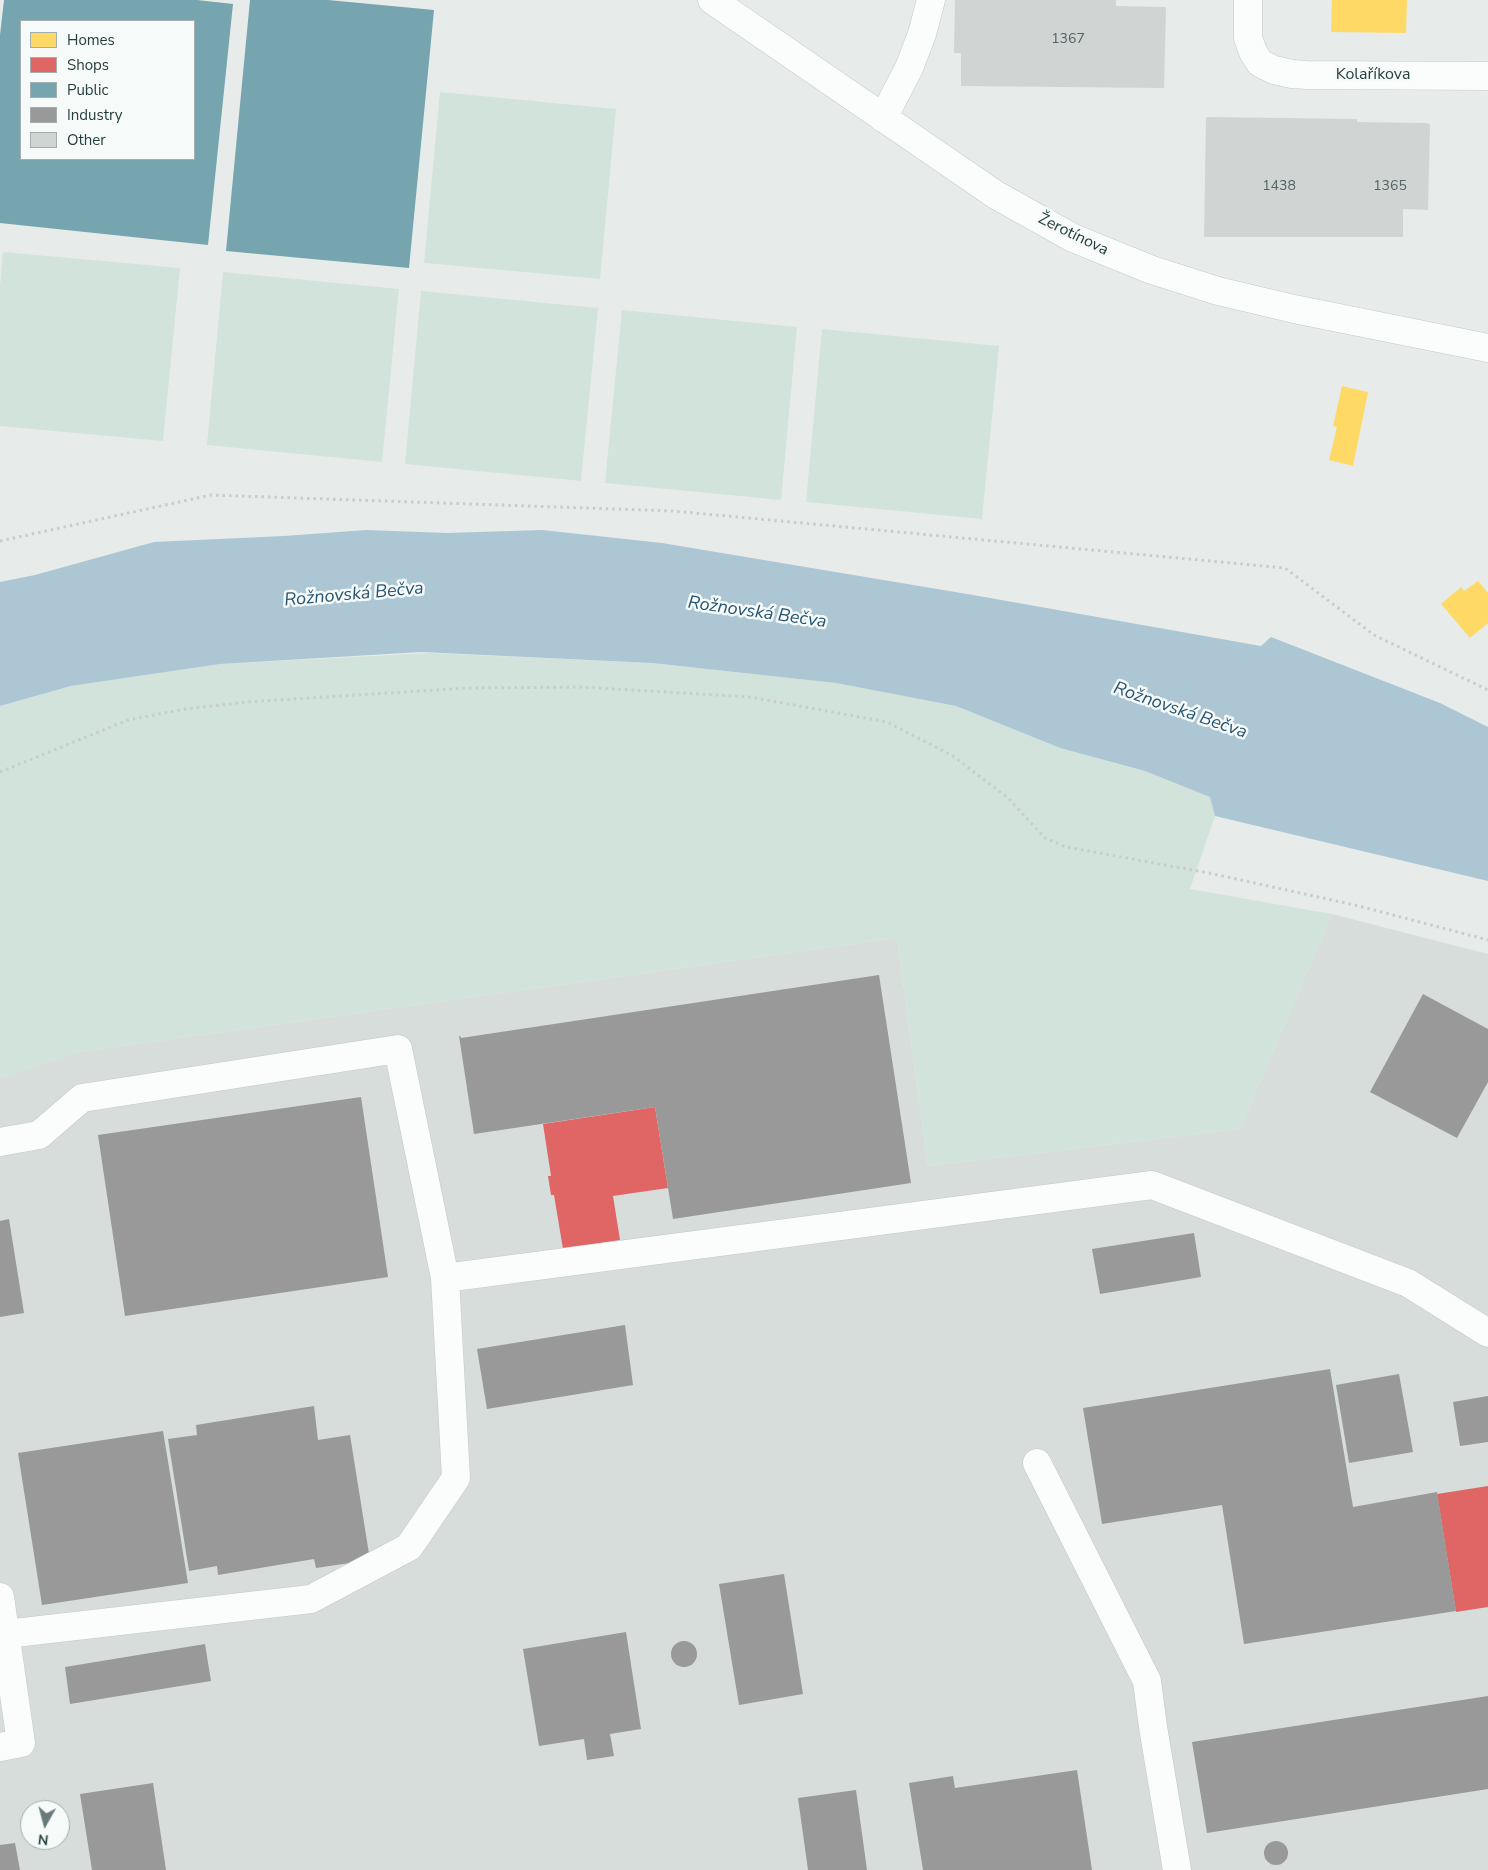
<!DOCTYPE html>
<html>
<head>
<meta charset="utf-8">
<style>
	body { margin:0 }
	#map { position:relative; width:1488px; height:1870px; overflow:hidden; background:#e7ecea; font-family:"Nunito Sans",sans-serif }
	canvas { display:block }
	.legend { position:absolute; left:20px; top:20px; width:175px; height:140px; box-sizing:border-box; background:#f6faf9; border:1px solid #a3aeae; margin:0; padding:6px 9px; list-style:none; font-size:15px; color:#263d3d }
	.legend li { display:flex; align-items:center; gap:10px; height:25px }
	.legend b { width:25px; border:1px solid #a3aeae }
	.north { position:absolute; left:20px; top:1800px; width:50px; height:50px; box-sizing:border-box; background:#f6faf9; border:1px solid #a3aeae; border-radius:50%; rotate:187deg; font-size:14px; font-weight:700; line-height:20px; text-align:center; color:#263d3d }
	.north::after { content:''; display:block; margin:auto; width:18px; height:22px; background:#6a7a7a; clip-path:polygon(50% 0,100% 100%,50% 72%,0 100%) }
</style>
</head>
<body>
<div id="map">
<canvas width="1488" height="1870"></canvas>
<ul class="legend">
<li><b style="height:14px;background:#ffd966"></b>Homes</li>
<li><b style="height:14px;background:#e06666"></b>Shops</li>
<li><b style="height:14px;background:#76a5af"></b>Public</li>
<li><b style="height:14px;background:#999"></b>Industry</li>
<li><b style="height:14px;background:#d0d4d3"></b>Other</li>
</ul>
<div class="north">N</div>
</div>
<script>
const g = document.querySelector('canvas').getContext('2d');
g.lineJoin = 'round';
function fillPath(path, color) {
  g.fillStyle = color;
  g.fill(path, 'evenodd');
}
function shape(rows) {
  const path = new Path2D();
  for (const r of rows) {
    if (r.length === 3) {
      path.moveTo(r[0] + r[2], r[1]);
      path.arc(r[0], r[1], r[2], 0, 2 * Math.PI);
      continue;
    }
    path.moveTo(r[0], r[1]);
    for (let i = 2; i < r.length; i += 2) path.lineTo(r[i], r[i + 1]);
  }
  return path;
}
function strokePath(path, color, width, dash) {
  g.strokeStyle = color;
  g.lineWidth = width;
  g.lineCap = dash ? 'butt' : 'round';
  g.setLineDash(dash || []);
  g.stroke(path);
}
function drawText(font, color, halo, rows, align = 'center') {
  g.font = font + ' "Nunito Sans",sans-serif';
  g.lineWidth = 5;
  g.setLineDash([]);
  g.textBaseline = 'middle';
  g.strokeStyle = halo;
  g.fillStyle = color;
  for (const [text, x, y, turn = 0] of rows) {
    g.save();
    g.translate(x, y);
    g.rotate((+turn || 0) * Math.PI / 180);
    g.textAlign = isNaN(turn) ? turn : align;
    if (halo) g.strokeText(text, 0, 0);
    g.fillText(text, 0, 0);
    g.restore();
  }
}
fillPath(shape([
	[1332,914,1488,954,1488,1870,0,1870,0,1078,79,1052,897,938,928,1166,1240,1129],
	[30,1810,60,1810,60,1840,30,1840]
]), '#d6dddb');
fillPath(shape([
	[440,92,616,109,600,279,424,263],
	[3,252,180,268,163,441,0,426,0,286],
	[223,272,399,289,382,462,207,445],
	[421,291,598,308,581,481,405,464],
	[622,310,797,327,781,500,605,483],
	[822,329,999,346,982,519,806,502],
	[429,653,652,663,836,683,956,706,1060,748,1145,771,1211,797,1215,816,1190,889,1332,914,1240,1129,928,1166,897,938,79,1052,0,1078,0,706,71,686,220,664]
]), '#d2e3db');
fillPath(shape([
	[366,530,447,533,542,530,662,543,973,595,1261,646,1271,637,1440,703,1488,727,1488,881,1215,816,1210,797,1145,771,1060,748,956,706,836,683,652,663,421,652,220,664,71,686,0,706,0,582,35,575,154,542,284,536]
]), '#adc6d4');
fillPath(shape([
	[1332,0,1407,0,1406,33,1331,32],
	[1342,386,1368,392,1353,466,1329,460,1337,427,1333,426],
	[1478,581,1488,593,1488,623,1470,638,1441,604,1461,587,1464,591]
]), '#ffd966');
fillPath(shape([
	[655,1107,668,1188,613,1196,620,1240,563,1249,554,1195,551,1195,548,1176,551,1176,543,1124],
	[1488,1486,1488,1607,1456,1612,1437,1494]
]), '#e06666');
fillPath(shape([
	[4,0,197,0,233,4,208,245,0,223,0,35],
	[21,21,194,21,194,159,21,159],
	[250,0,328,0,434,10,409,268,226,251]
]), '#76a5af');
fillPath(shape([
	[879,975,911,1183,673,1219,655,1107,474,1134,459,1036,460,1036,461,1038],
	[1423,994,1488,1029,1488,1082,1457,1138,1370,1092],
	[361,1097,388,1277,125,1316,98,1135],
	[9,1219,24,1313,0,1317,0,1221],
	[1194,1233,1201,1277,1100,1294,1092,1249],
	[625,1325,633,1385,487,1409,477,1349],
	[1330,1369,1353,1507,1437,1492,1456,1611,1244,1644,1222,1505,1102,1524,1083,1408],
	[1399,1374,1413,1452,1349,1463,1336,1385],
	[1488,1396,1488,1442,1460,1446,1453,1402],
	[314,1406,318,1440,350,1435,370,1560,316,1568,314,1559,218,1575,217,1566,189,1571,168,1439,197,1435,196,1425],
	[163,1431,188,1583,42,1605,18,1453],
	[784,1574,803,1694,739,1705,719,1584],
	[626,1632,641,1729,610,1734,614,1756,587,1760,584,1739,539,1746,523,1649],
	[684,1654,13],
	[205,1644,211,1681,70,1704,65,1667],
	[1488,1696,1488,1789,1207,1833,1192,1742],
	[1077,1770,1092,1870,923,1870,909,1783,953,1776,955,1788],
	[153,1783,166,1870,92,1870,80,1794],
	[856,1790,867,1870,808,1870,798,1798],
	[1276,1853,12],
	[15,1843,20,1870,0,1870,0,1845]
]), '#999');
fillPath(shape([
	[955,0,1116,0,1116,6,1166,7,1164,88,961,86,961,53,954,53],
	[1206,117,1357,119,1357,122,1426,123,1430,124,1428,210,1403,209,1403,237,1204,237]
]), '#d0d4d3');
const minor = shape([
	[712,0,996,195,1073,238,1152,270,1218,291,1294,309,1488,348],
	[1248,0,1248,38,1253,52,1260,63,1274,70,1292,74,1307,75,1488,76],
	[883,118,909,68,922,34,931,0],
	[0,1142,39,1135,82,1098,398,1049,445,1278,456,1478,409,1547,311,1599,6,1634],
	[445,1278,1152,1185,1408,1283,1488,1333],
	[1037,1463,1147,1681,1153,1727,1177,1870],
	[0,1597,21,1743,0,1747]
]);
strokePath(minor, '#c4c9c7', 29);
strokePath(shape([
	[0,541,211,495,673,511,1285,568,1374,635,1488,690],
	[0,772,128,720,185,709,246,702,467,688,582,687,750,697,887,722,953,756,1008,798,1045,838,1066,847,1209,873,1359,906,1488,940]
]), '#c7cdcd', 3, [2.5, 4]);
strokePath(minor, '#fbfcfc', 28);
drawText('14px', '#516463', null, [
	["1367",1068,40],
	["1438",1279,187],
	["1365",1390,187]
]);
drawText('16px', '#263d3d', '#f6faf9', [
	["Kolaříkova",1373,75],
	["Žerotínova",1073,235,26]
]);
drawText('italic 18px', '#265473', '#f6faf9', [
	["Rožnovská Bečva",354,595,-5],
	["Rožnovská Bečva",757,613,8],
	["Rožnovská Bečva",1180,711,19]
]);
</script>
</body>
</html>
